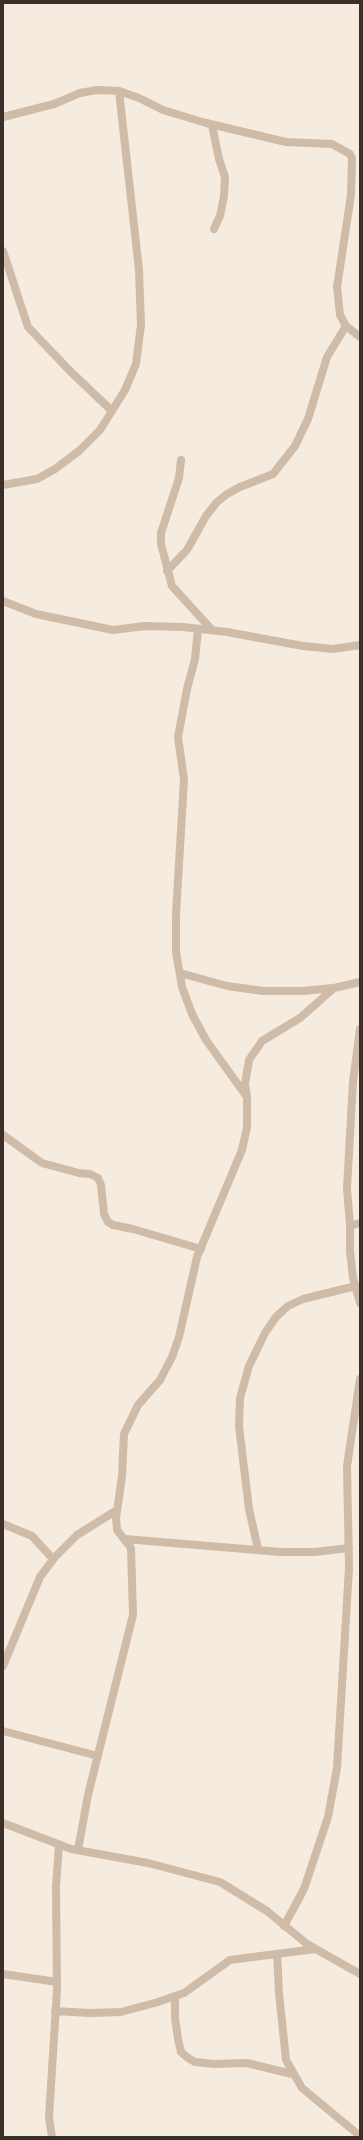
<!DOCTYPE html>
<html>
<head>
<meta charset="utf-8">
<style>
	body { margin:0 }
	#map { position:relative; width:363px; height:2140px; overflow:hidden; background:#f5ebde; font-family:"Work Sans",sans-serif }
	canvas { display:block }
	.frame { position:absolute; inset:0; border:4px solid #3a2f29; pointer-events:none }
</style>
</head>
<body>
<div id="map">
<canvas width="363" height="2140"></canvas>
<div class="frame"></div>
</div>
<script>
const g = document.querySelector('canvas').getContext('2d');
g.lineJoin = 'round';
function shape(rows) {
  const path = new Path2D();
  for (const r of rows) {
    path.moveTo(r[0], r[1]);
    for (let i = 2; i < r.length; i += 2) path.lineTo(r[i], r[i + 1]);
  }
  return path;
}
function strokePath(path, color, width, dash) {
  g.strokeStyle = color;
  g.lineWidth = width;
  g.lineCap = dash ? 'butt' : 'round';
  g.setLineDash(dash || []);
  g.stroke(path);
}
strokePath(shape([
	[3,117,54,104,80,93,97,90,119,91,139,98,163,110,206,123,286,142,332,144,350,154,352,158,351,195,337,287,340,315,346,326,360,337],
	[212,125,219,159,225,177,224,196,220,216,214,229],
	[3,251,28,327,70,371,112,411],
	[181,460,179,478,161,533,161,544,172,586,212,630],
	[3,485,37,479,55,469,79,451,100,430,125,390,136,364,141,325,139,270,119,91],
	[167,571,187,550,206,516,217,502,227,494,240,487,273,474,295,446,308,419,327,357,346,326],
	[3,601,36,614,113,630,145,626,183,627,227,632,303,646,333,649,360,645],
	[198,629,195,659,187,689,178,737,184,780,176,914,176,952,182,987,192,1014,206,1040,247,1097],
	[180,973,227,986,263,991,303,991,333,988],
	[360,1029,353,1082,347,1188,350,1226,350,1251,353,1278,360,1303],
	[3,1135,42,1163,79,1173,90,1174,98,1178,101,1185,104,1214,108,1222,113,1225,133,1229,201,1249],
	[350,1226,360,1223],
	[3,1524,32,1536,53,1559],
	[125,1539,281,1552,315,1552,349,1548],
	[258,1549,249,1509,239,1426,240,1398,249,1366,265,1333,276,1317,288,1306,303,1299,356,1286],
	[3,1666,40,1577,55,1557,77,1535,117,1510],
	[3,1731,98,1756],
	[3,1823,71,1849,148,1863,220,1882,267,1911,307,1944,360,1974],
	[78,1850,88,1795,133,1615,131,1548,117,1530,116,1518,122,1476,124,1434,138,1405,160,1380,172,1357,179,1337,197,1257,242,1150,247,1127,247,1097,245,1084,249,1060,262,1041,300,1018,334,988,360,982],
	[284,1926,304,1889,328,1817,337,1768,349,1568,347,1466,360,1379],
	[277,1954,279,1993,286,2060,302,2088,360,2136],
	[3,1974,57,1982],
	[175,1996,175,2018,178,2039,181,2052,188,2058,195,2062,215,2064,247,2063,292,2074],
	[55,2011,90,2013,121,2012,158,2002,184,1993,230,1960,315,1949],
	[52,2137,49,2117,57,1990,56,1887,59,1845]
]), '#cebba8', 8);
</script>
</body>
</html>
